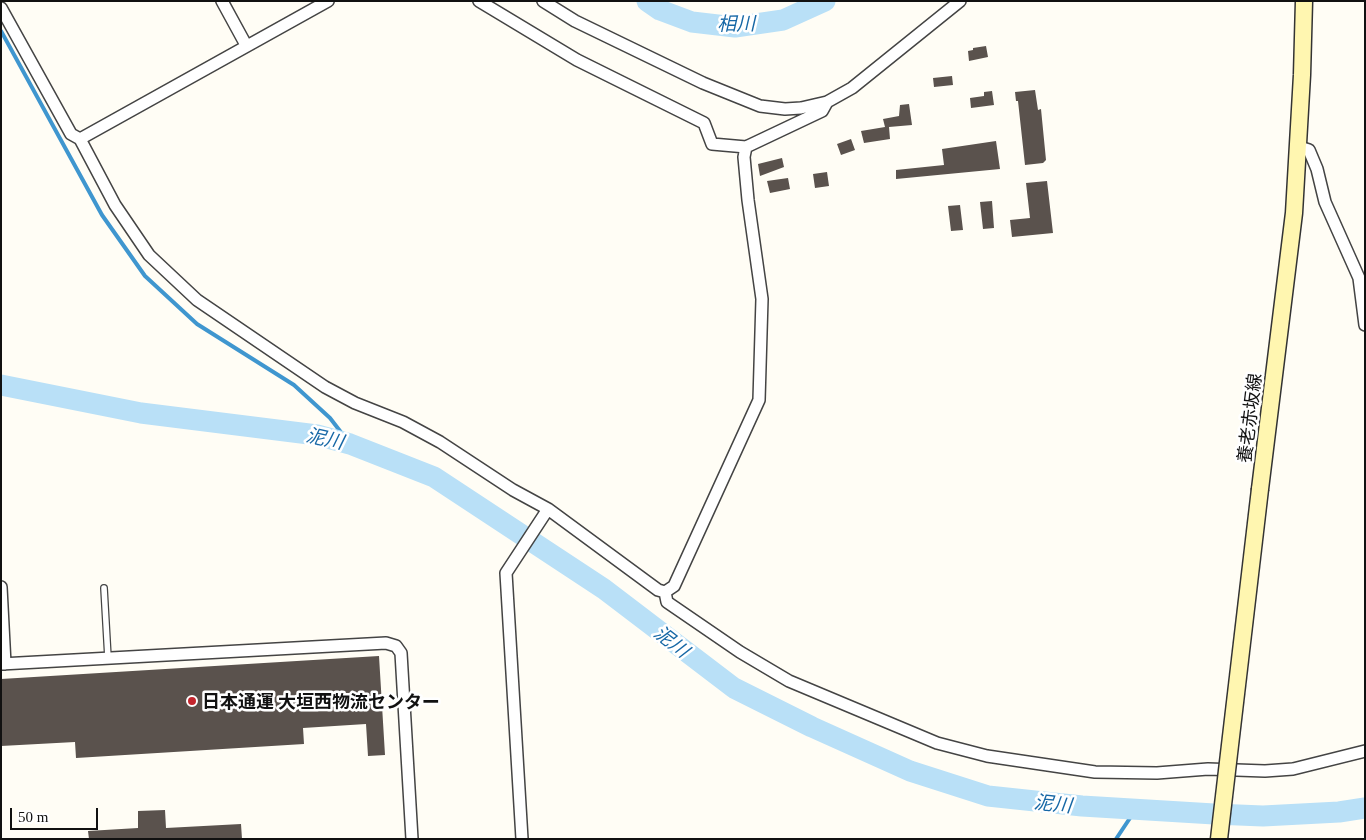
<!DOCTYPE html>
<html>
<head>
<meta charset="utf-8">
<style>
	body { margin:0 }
	#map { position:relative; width:1366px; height:840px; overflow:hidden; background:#fffdf5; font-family:Georgia,serif }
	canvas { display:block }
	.frame { position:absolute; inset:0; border:2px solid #111; pointer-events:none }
	.scale { position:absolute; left:10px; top:808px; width:88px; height:22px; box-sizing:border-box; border:2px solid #111; border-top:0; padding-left:6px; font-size:15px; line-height:18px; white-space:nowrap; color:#111; -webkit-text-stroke:4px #fff; paint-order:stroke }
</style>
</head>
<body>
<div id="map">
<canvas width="1366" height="840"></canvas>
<div class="frame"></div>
<div class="scale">50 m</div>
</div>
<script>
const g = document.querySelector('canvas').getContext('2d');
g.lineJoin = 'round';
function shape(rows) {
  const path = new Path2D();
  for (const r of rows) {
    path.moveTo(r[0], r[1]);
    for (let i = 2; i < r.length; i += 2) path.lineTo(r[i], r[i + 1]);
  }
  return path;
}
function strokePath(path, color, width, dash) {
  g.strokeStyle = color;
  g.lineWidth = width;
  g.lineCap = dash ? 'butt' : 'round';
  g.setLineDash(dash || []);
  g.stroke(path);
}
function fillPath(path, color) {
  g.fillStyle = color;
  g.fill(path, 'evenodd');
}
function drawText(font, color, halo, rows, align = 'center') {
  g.font = font + ' Georgia,"Noto Sans JP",serif';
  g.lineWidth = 5;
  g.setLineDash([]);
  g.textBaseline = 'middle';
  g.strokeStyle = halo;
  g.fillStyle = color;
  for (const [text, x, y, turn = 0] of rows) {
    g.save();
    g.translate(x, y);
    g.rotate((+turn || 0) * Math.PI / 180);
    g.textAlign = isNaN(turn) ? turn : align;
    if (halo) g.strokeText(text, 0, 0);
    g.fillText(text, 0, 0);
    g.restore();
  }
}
strokePath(shape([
	[1,31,102,215,145,276,197,324,294,385,330,418,350,444],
	[1116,839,1136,809]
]), '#3f96cf', 4);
strokePath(shape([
	[647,1,660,10,692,22,735,27,783,20,825,1],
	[1,385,141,413,317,435,350,444,434,477,604,589,734,688,812,727,910,771,988,796,1082,806,1214,814,1263,816,1339,812,1365,808]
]), '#b9e0f7', 21);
fillPath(shape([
	[986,46,988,57,969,61,968,51,973,50,973,48],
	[952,76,953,85,934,87,933,78],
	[1035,90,1038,110,1041,109,1046,160,1043,163,1025,165,1018,101,1016,101,1015,92],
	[992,91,994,105,971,108,970,98,984,96,984,92],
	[909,104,912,125,889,127,890,139,864,143,861,131,885,127,883,119,899,116,900,105],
	[851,139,855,150,841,155,837,144],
	[996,141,1000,169,896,179,896,170,944,165,942,149],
	[782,158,784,167,760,176,758,164],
	[827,172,829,186,815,188,813,174],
	[788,178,790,189,770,193,767,181],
	[1047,181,1053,233,1012,237,1010,220,1030,218,1026,183],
	[992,201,994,228,983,229,980,202],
	[960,205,963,230,951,231,948,206],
	[379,656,385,755,368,756,366,724,303,728,304,744,76,758,75,742,1,746,1,679],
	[165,810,166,828,241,824,242,839,89,839,88,831,138,828,138,811]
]), '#5a524d');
const service = shape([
	[104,588,108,658]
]);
const minor = shape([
	[222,1,246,45],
	[479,1,577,60,704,123,712,144,746,147,822,111,827,102],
	[543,1,575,21,703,83,760,106,785,109,801,108,827,102,852,88,960,1],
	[1,8,71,134,80,139,115,205,149,255,197,300,325,387,355,403,403,422,440,442,513,490,548,509,658,590,665,592],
	[80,139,328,1],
	[1299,147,1309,150,1317,169,1325,202,1359,278,1365,325],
	[1,587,5,664],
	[665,592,667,602,740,652,789,681,937,743,987,756,1095,772,1157,773,1208,769,1265,771,1293,769,1365,751],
	[665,592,674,586,759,400,762,299,748,200,744,157,746,147],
	[1,664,386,643,396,646,401,653,412,839],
	[522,839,506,573,548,509]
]);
const secondary = shape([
	[1260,489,1294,213,1302,75,1304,1]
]);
strokePath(service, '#444', 8);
strokePath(minor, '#444', 14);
strokePath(secondary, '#333', 19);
strokePath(service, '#fff', 5.5);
strokePath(minor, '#fff', 11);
strokePath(secondary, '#fff6b0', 16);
const secondaryBridge = shape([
	[1219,839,1260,489]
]);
strokePath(secondaryBridge, '#333', 19, []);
strokePath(secondaryBridge, '#fff6b0', 16);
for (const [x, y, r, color] of [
	[192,701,5,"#c4262e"]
]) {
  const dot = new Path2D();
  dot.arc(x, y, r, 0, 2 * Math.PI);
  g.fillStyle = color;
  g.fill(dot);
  strokePath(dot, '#fff', 2);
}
drawText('18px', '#111', '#fff', [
	["養老赤坂線",1249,418,-83]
]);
drawText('bold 18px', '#111', '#fff', [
	["日本通運 大垣西物流センター",202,701]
], 'left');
drawText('italic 19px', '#1768a6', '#fff', [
	["相川",736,23,-1],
	["泥川",325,438,12],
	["泥川",672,641,38],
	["泥川",1053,803,6]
]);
</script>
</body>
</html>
